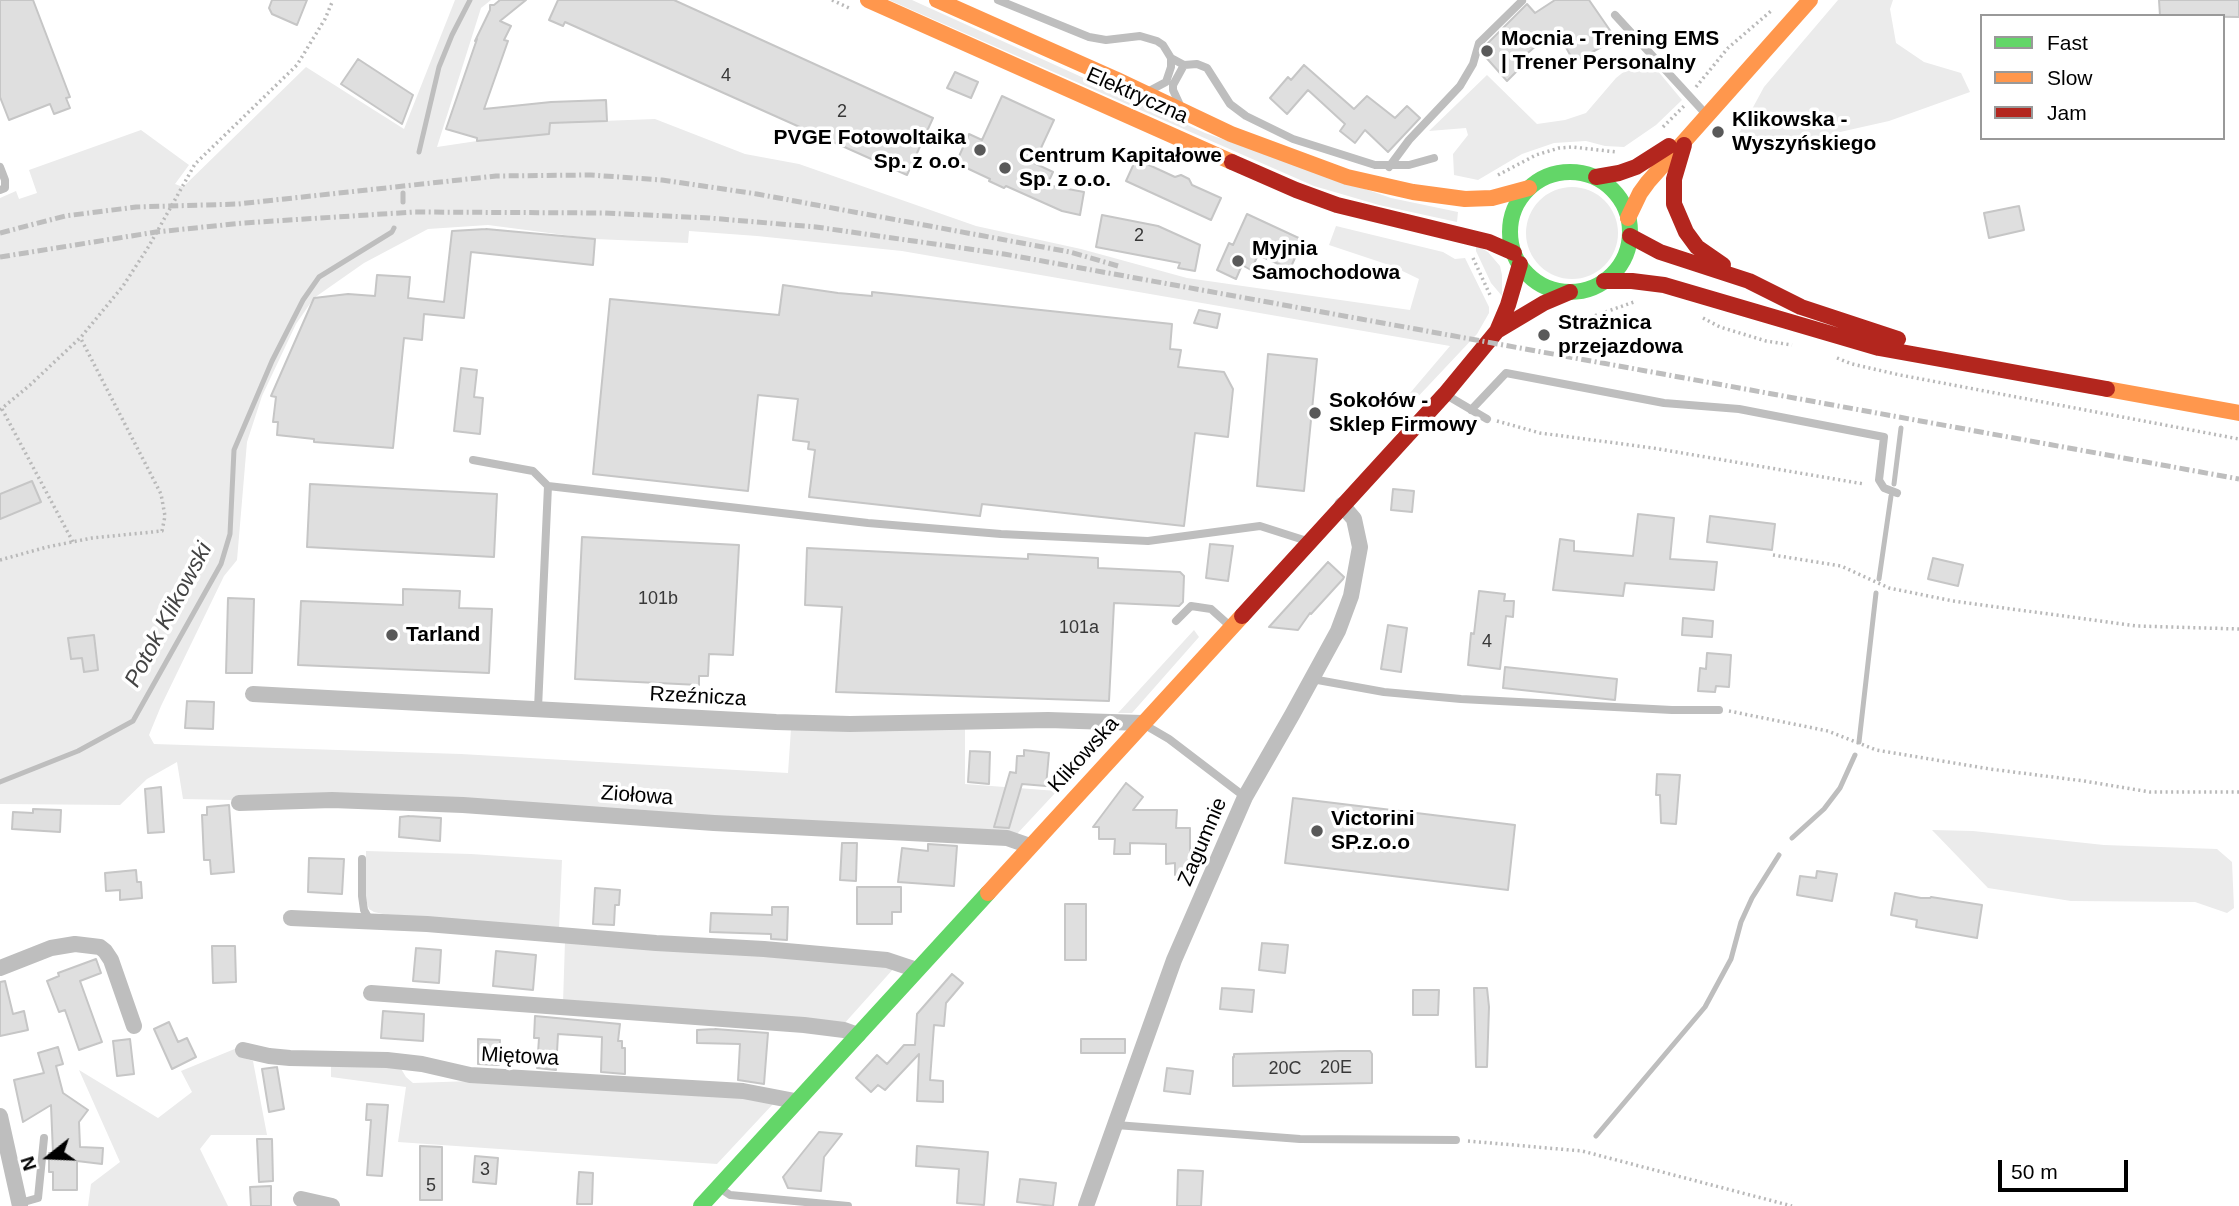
<!DOCTYPE html>
<html>
<head>
<meta charset="utf-8">
<style>
	body { margin:0 }
	#map { position:relative; width:2239px; height:1206px; overflow:hidden; background:#fff; font-family:Helvetica,sans-serif }
	canvas { display:block }
	.legend { position:absolute; left:1980px; top:14px; width:245px; height:126px; box-sizing:border-box; background:#fff; border:2px solid #999; margin:0; padding:9px 12px; list-style:none; font-size:21px; color:#000 }
	.legend li { display:flex; align-items:center; gap:14px; height:35px }
	.legend b { width:35px; border:2px solid #999 }
	.north { position:absolute; left:14px; top:1122px; width:70px; height:70px; -webkit-text-stroke:5px #fff; paint-order:stroke; rotate:252deg; font-size:19px; font-weight:700; line-height:28px; text-align:center; color:#000 }
	.north::after { content:''; display:block; margin:auto; width:24px; height:32px; background:#000; clip-path:polygon(50% 0,100% 100%,50% 72%,0 100%) }
	.scale { position:absolute; left:1998px; top:1160px; width:130px; height:32px; box-sizing:border-box; border:4px solid #000; border-top:0; padding-left:9px; font-size:21px; line-height:24px; white-space:nowrap; color:#000; -webkit-text-stroke:5px #fff; paint-order:stroke }
</style>
</head>
<body>
<div id="map">
<canvas width="2239" height="1206"></canvas>
<ul class="legend">
<li><b style="height:9px;background:#63d668"></b>Fast</li>
<li><b style="height:9px;background:#ff974d"></b>Slow</li>
<li><b style="height:9px;background:#b3261e"></b>Jam</li>
</ul>
<div class="north">N</div>
<div class="scale">50 m</div>
</div>
<script>
const g = document.querySelector('canvas').getContext('2d');
g.lineJoin = 'round';
function fillPath(path, color) {
  g.fillStyle = color;
  g.fill(path, 'evenodd');
}
function shape(rows) {
  const path = new Path2D();
  for (const r of rows) {
    if (r.length === 3) {
      path.moveTo(r[0] + r[2], r[1]);
      path.arc(r[0], r[1], r[2], 0, 2 * Math.PI);
      continue;
    }
    path.moveTo(r[0], r[1]);
    for (let i = 2; i < r.length; i += 2) path.lineTo(r[i], r[i + 1]);
  }
  return path;
}
function strokePath(path, color, width, dash) {
  g.strokeStyle = color;
  g.lineWidth = width;
  g.lineCap = dash ? 'butt' : 'round';
  g.setLineDash(dash || []);
  g.stroke(path);
}
function drawText(font, color, halo, rows, align = 'center') {
  g.font = font + ' Helvetica,sans-serif';
  g.lineWidth = 7;
  g.setLineDash([]);
  g.textBaseline = 'middle';
  g.strokeStyle = halo;
  g.fillStyle = color;
  for (const [text, x, y, turn = 0] of rows) {
    g.save();
    g.translate(x, y);
    g.rotate((+turn || 0) * Math.PI / 180);
    g.textAlign = isNaN(turn) ? turn : align;
    if (halo) g.strokeText(text, 0, 0);
    g.fillText(text, 0, 0);
    g.restore();
  }
}
fillPath(shape([
	[455,0,491,0,481,8,437,147,477,141,549,134,550,123,655,119,745,154,799,164,976,226,1081,249,1187,278,1410,310,1419,279,1392,266,1329,245,1336,226,1443,252,1455,259,1465,258,1489,307,1489,313,1477,334,1412,403,1399,406,1450,346,902,251,757,236,689,231,688,243,595,239,488,225,428,229,364,263,314,298,296,324,262,396,247,442,237,560,224,576,161,706,149,735,154,744,461,754,788,773,791,729,965,729,965,784,1057,791,1016,835,234,800,183,799,177,762,147,779,120,805,0,804,0,198,16,191,19,199,37,193,29,170,141,130,189,165,175,184,183,187,306,67,404,129],
	[889,0,912,0,1205,133,1391,198,1458,212,1457,222,1379,205,1314,186],
	[1838,0,1893,0,1890,9,1896,43,1924,62,1961,73,1970,92,1889,121,1800,141,1738,135,1764,87],
	[1636,62,1657,70,1682,100,1656,125,1624,147,1605,146,1586,141,1554,143,1522,154,1478,180,1454,175,1453,154,1468,135,1466,128,1429,131,1487,75,1537,124,1565,120,1586,113,1616,78],
	[1572,233,46],
	[1476,245,1488,252,1500,266,1502,275,1502,296,1491,283,1476,251],
	[1194,630,1199,637,1132,713,1118,713],
	[1932,830,1973,831,2104,845,2217,849,2232,862,2234,908,2227,913,2195,902,2071,901,1988,888],
	[366,851,471,854,562,860,559,929,392,916,374,912,369,909,366,900],
	[565,941,779,955,895,967,843,1025,563,1003],
	[237,1048,241,1057,253,1061,267,1135,211,1135,200,1149,228,1206,88,1206,91,1184,120,1162,79,1070,158,1118,192,1092,181,1071],
	[331,1063,400,1067,406,1077,413,1083,472,1081,742,1096,773,1104,717,1164,398,1142,406,1087,331,1077]
]), '#ebebeb');
strokePath(shape([
	[419,152,439,67,452,35,470,0],
	[403,202,403,193],
	[1894,484,1901,428],
	[1879,579,1891,496],
	[1859,742,1876,593],
	[0,782,78,751,133,721,221,564,230,534,234,450,272,361,303,300,319,277,392,232,394,228],
	[1792,838,1824,809,1840,788,1855,755],
	[1596,1136,1705,1007,1731,959,1741,922,1752,898,1779,855]
]), '#bebebe', 5);
const building = shape([
	[0,0,33,0,70,97,66,98,70,108,54,114,50,104,9,120,0,97,0,0],
	[272,0,307,0,297,25,272,14,269,8,272,0],
	[500,0,526,0,500,21,511,26,504,40,508,41,484,109,551,102,606,100,607,121,550,123,549,134,477,141,477,138,446,129,477,39,475,41,490,10,490,5,494,5,500,0],
	[558,0,674,0,933,118,907,175,565,22,563,26,549,20,558,0],
	[1555,0,1589,0,1616,39,1574,62,1557,31,1537,45,1515,64,1519,69,1507,81,1483,54,1485,46,1527,4,1535,13,1555,0],
	[2159,0,2239,0,2239,17,2160,16,2159,0],
	[358,59,413,95,402,124,341,84,358,59],
	[1304,65,1354,109,1367,96,1395,118,1407,106,1420,118,1388,152,1365,130,1355,143,1340,131,1345,124,1308,90,1287,114,1270,98,1288,77,1291,80,1304,65],
	[955,72,978,82,971,98,947,88,955,72],
	[1002,96,1054,120,1034,163,1053,172,1047,185,1084,192,1080,215,1062,211,1006,186,1004,188,989,181,990,179,956,163,969,134,982,140,1002,96],
	[1136,159,1175,177,1181,175,1189,179,1192,185,1221,198,1211,220,1126,181,1136,159],
	[2019,206,2024,230,1989,238,1984,213,2019,206],
	[1247,214,1303,240,1290,269,1258,255,1251,270,1242,265,1236,279,1217,270,1229,243,1233,245,1247,214],
	[1102,215,1158,226,1200,245,1195,271,1178,268,1180,263,1096,247,1102,215],
	[486,229,595,239,593,265,471,252,464,318,424,314,422,340,404,338,393,448,314,442,314,439,277,435,278,422,273,422,276,397,271,396,314,298,348,294,375,296,377,275,410,277,408,298,444,302,452,231,486,229],
	[783,285,838,293,872,296,872,292,1172,324,1170,349,1181,350,1178,367,1224,372,1233,389,1228,437,1195,433,1184,526,982,504,980,516,809,497,815,450,808,449,809,442,793,440,798,399,758,395,748,491,593,474,610,299,779,315,783,285],
	[1199,310,1220,314,1217,328,1194,323,1199,310],
	[1268,354,1317,359,1304,491,1257,486,1268,354],
	[461,368,477,370,474,397,483,398,480,434,454,431,461,368],
	[32,481,41,502,0,519,0,494,32,481],
	[310,484,497,494,494,557,307,547,310,484],
	[1393,489,1414,491,1412,512,1391,510,1393,489],
	[1638,514,1674,518,1670,559,1717,562,1714,590,1625,583,1623,596,1553,590,1560,539,1574,541,1574,551,1633,556,1638,514],
	[1710,516,1775,524,1772,550,1707,542,1710,516],
	[582,537,739,545,733,655,709,654,708,676,699,676,699,685,575,679,582,537],
	[1210,544,1233,546,1228,581,1206,578,1210,544],
	[807,548,1028,559,1028,554,1098,558,1098,568,1180,572,1184,576,1183,602,1179,606,1114,603,1109,701,836,692,842,607,805,605,807,548],
	[1933,558,1963,565,1958,586,1928,579,1933,558],
	[1328,562,1344,577,1343,579,1311,614,1310,613,1298,630,1269,627,1328,562],
	[403,589,460,591,459,608,492,609,489,673,298,665,301,601,403,605,403,589],
	[1479,591,1505,594,1504,601,1514,601,1513,617,1506,616,1500,669,1468,665,1471,633,1474,634,1479,591],
	[228,598,254,599,252,673,226,673,228,598],
	[1683,618,1713,621,1712,637,1682,635,1683,618],
	[1388,625,1407,628,1401,672,1381,669,1388,625],
	[94,635,98,670,84,672,82,658,71,659,68,638,94,635],
	[1707,653,1731,655,1729,687,1716,686,1715,692,1698,691,1700,668,1706,669,1707,653],
	[1505,667,1617,679,1615,700,1503,688,1505,667],
	[187,701,214,702,213,729,185,728,187,701],
	[1024,750,1049,753,1046,786,1022,784,1009,828,994,827,1010,772,1016,773,1017,756,1024,756,1024,750],
	[970,751,990,752,989,784,968,782,970,751],
	[1657,774,1680,775,1676,824,1661,823,1660,795,1656,795,1657,774],
	[1126,783,1143,797,1133,810,1177,810,1176,828,1190,828,1190,875,1175,875,1175,863,1166,864,1166,844,1130,843,1130,854,1114,854,1115,839,1099,839,1099,827,1093,827,1126,783],
	[161,787,164,832,148,833,145,789,161,787],
	[1293,798,1515,825,1508,890,1285,863,1293,798],
	[229,805,234,872,211,874,210,860,204,860,202,815,207,815,207,807,229,805],
	[33,809,61,810,60,832,12,829,13,812,33,813,33,809],
	[409,816,441,818,440,841,399,837,400,817,409,816],
	[842,843,857,843,856,881,840,880,842,843],
	[928,844,957,846,954,886,898,882,902,848,928,851,928,844],
	[309,858,344,859,342,894,308,892,309,858],
	[136,870,137,882,141,882,142,898,120,900,120,890,106,891,105,873,136,870],
	[1817,871,1837,874,1832,901,1797,895,1800,876,1816,878,1817,871],
	[857,887,901,887,901,912,892,912,892,924,857,924,857,887],
	[595,888,620,890,619,905,615,905,614,925,593,924,595,888],
	[1895,893,1921,898,1930,898,1931,897,1982,905,1977,938,1916,927,1917,920,1891,915,1895,893],
	[1065,904,1086,904,1086,960,1065,960,1065,904],
	[772,907,788,907,787,940,771,939,771,934,710,932,711,913,772,915,772,907],
	[1262,943,1288,945,1285,973,1259,970,1262,943],
	[212,946,235,946,236,982,213,983,212,946],
	[416,948,441,950,439,983,413,981,416,948],
	[496,951,536,955,533,990,493,986,496,951],
	[96,959,101,973,80,981,102,1042,79,1050,65,1010,59,1012,47,981,59,976,58,973,96,959],
	[952,974,963,983,946,1003,944,1026,934,1025,930,1080,943,1081,943,1102,917,1101,919,1054,885,1090,878,1085,871,1092,856,1078,877,1055,887,1064,904,1045,915,1045,917,1014,952,974],
	[5,981,13,1014,24,1011,28,1030,0,1036,0,982,5,981],
	[1222,988,1254,990,1252,1012,1220,1009,1222,988],
	[1474,988,1487,988,1489,1007,1487,1067,1476,1067,1474,988],
	[1413,990,1439,990,1438,1015,1413,1015,1413,990],
	[383,1011,424,1014,423,1041,381,1038,383,1011],
	[535,1016,620,1024,618,1041,622,1041,622,1048,625,1048,625,1074,601,1072,602,1037,558,1034,556,1070,537,1068,539,1038,534,1038,535,1016],
	[169,1022,178,1042,187,1038,196,1057,172,1069,154,1029,169,1022],
	[715,1029,768,1033,764,1084,738,1080,740,1044,697,1043,697,1030,715,1029],
	[130,1039,134,1074,117,1076,113,1041,130,1039],
	[478,1039,500,1040,499,1065,478,1064,478,1039],
	[1081,1039,1125,1039,1125,1053,1081,1053,1081,1039],
	[58,1047,63,1064,56,1066,63,1093,88,1110,79,1122,80,1147,103,1148,102,1164,77,1161,77,1190,53,1190,53,1172,49,1172,49,1153,53,1153,51,1105,23,1122,14,1080,44,1073,38,1053,58,1047],
	[1340,1051,1370,1051,1372,1054,1372,1083,1233,1086,1233,1057,1234,1057,1234,1054,1340,1051],
	[277,1067,284,1109,269,1112,262,1069,277,1067],
	[1167,1068,1193,1071,1190,1094,1164,1091,1167,1068],
	[367,1104,388,1105,382,1176,367,1175,371,1120,366,1120,367,1104],
	[819,1132,842,1134,824,1157,821,1191,788,1188,783,1177,819,1132],
	[257,1139,272,1139,273,1181,259,1182,257,1139],
	[420,1146,442,1147,442,1200,420,1200,420,1146],
	[917,1146,988,1152,984,1205,957,1203,959,1169,916,1166,917,1146],
	[475,1156,498,1158,496,1184,473,1182,475,1156],
	[1178,1170,1203,1171,1201,1206,1177,1206,1178,1170],
	[579,1172,593,1173,592,1204,577,1204,579,1172],
	[1020,1179,1056,1183,1053,1206,1017,1202,1020,1179],
	[271,1186,271,1206,251,1206,250,1187,271,1186]
]);
fillPath(building, '#dfdfdf');
strokePath(building, '#c6c6c6', 2);
strokePath(shape([
	[832,0,849,8],
	[1696,87,1728,48,1771,11],
	[1663,127,1685,105],
	[1498,175,1536,155,1559,148,1572,147,1617,152],
	[1473,258,1490,295],
	[1703,318,1720,327,1766,341,1792,345],
	[1557,319,1582,319,1591,317,1634,302],
	[1837,358,1852,364,1900,375,2239,439],
	[2,409,73,542],
	[0,410,30,385,81,337,123,286,149,246,195,164,297,65,325,19,333,0],
	[1497,421,1540,433,1653,448,1864,484],
	[1773,555,1841,566,1889,588,1953,601,2137,626,2239,629],
	[0,560,47,547,92,538,162,531,165,516,161,494,80,337],
	[1729,711,1828,731,1876,750,1990,769,2084,781,2150,792,2239,792],
	[1468,1141,1582,1151,1792,1206]
]), '#b9b9b9', 3.5, [2, 3.5]);
strokePath(shape([
	[998,0,1089,37,1106,40,1140,36,1157,41,1163,45,1171,58,1184,65,1197,64,1207,68,1230,104,1246,116,1293,139,1375,165,1409,165,1434,158],
	[1615,15,1704,112],
	[1151,90,1166,82,1171,67,1171,58],
	[1179,103,1173,90,1173,85,1184,65],
	[0,167,5,180,5,188,0,190],
	[1389,167,1409,140,1460,86,1473,64,1479,43,1522,1],
	[1448,396,1487,419],
	[1471,410,1506,373,1664,403,1739,409,1884,437,1879,480,1884,488,1897,493],
	[473,460,533,471,548,486,868,523,1001,534,1148,541,1260,526,1307,541],
	[1176,621,1191,606,1211,609,1230,626],
	[1312,679,1384,692,1461,699,1672,710,1719,710],
	[538,708,548,486],
	[1145,725,1169,739,1245,797],
	[362,859,362,896,364,910,370,921],
	[1116,1125,1300,1139,1456,1140],
	[721,1189,730,1195,848,1206],
	[20,1203,38,1198,44,1138]
]), '#bebebe', 8);
strokePath(shape([
	[253,694,776,722,850,724,1048,720,1142,723],
	[239,803,332,800,463,805,714,823,1007,838,1030,846],
	[291,918,427,924,656,943,764,949,887,960,917,970],
	[0,968,51,948,75,944,100,947,105,951,111,960,134,1026],
	[371,993,804,1025,844,1030,858,1035],
	[243,1050,269,1056,290,1058,387,1060,422,1064,470,1075,743,1091,795,1101],
	[0,1116,20,1206],
	[301,1199,332,1206],
	[1086,1206,1174,960,1245,797,1292,715,1338,631,1351,596,1360,547,1354,519,1342,505]
]), '#bebebe', 16);
strokePath(shape([
	[1570,232,60],
	[701,1206,988,893]
]), '#63d668', 16);
strokePath(shape([
	[868,0,1232,162],
	[937,0,1115,79,1231,134,1347,177,1413,192,1465,199,1492,198,1529,188],
	[1628,218,1640,193,1648,182,1810,0],
	[2107,389,2239,413],
	[988,893,1242,616]
]), '#ff974d', 16);
strokePath(shape([
	[1684,145,1674,179,1674,204,1686,232,1697,247,1723,265],
	[1232,162,1296,190,1337,205,1489,242,1514,253],
	[1596,177,1619,173,1636,167,1669,146],
	[1630,236,1660,252,1749,281,1801,307,1898,339],
	[1604,281,1632,281,1664,285,1879,348,2107,389],
	[1497,331,1544,303,1570,292],
	[1242,616,1445,394,1497,331,1508,305,1520,264]
]), '#b3261e', 16);
strokePath(shape([
	[0,233,65,216,136,207,238,204,496,176,591,175,662,180,757,194,1070,252,1118,266],
	[0,257,156,232,243,223,414,212,605,213,709,218,816,227,1004,254,2239,479]
]), '#bebebe', 5, [10, 3.5, 2, 3.5]);
for (const [x, y, r, color] of [
	[1487,51,7,"#595959"],
	[1718,132,7,"#595959"],
	[980,150,7,"#595959"],
	[1005,168,7,"#595959"],
	[1238,261,7,"#595959"],
	[1544,335,7,"#595959"],
	[1315,413,7,"#595959"],
	[392,635,7,"#595959"],
	[1317,831,7,"#595959"]
]) {
  const dot = new Path2D();
  dot.arc(x, y, r, 0, 2 * Math.PI);
  g.fillStyle = color;
  g.fill(dot);
  strokePath(dot, '#fff', 2.5);
}
drawText('18px', '#383838', null, [
	["4",726,76],
	["2",842,112],
	["2",1139,236],
	["101b",658,599],
	["101a",1079,628],
	["4",1487,642],
	["20E",1336,1068],
	["20C",1285,1069],
	["3",485,1170],
	["5",431,1186]
]);
drawText('bold 21px', '#000', '#fff', [
	["Mocnia - Trening EMS",1501,39],
	["| Trener Personalny",1501,63],
	["Klikowska -",1732,120],
	["Wyszyńskiego",1732,144],
	["PVGE Fotowoltaika",966,138,"right"],
	["Sp. z o.o.",966,162,"right"],
	["Centrum Kapitałowe",1019,156],
	["Sp. z o.o.",1019,180],
	["Myjnia",1252,249],
	["Samochodowa",1252,273],
	["Strażnica",1558,323],
	["przejazdowa",1558,347],
	["Sokołów -",1329,401],
	["Sklep Firmowy",1329,425],
	["Tarland",406,635],
	["Victorini",1331,819],
	["SP.z.o.o",1331,843]
], 'left');
drawText('21px', '#000', '#fff', [
	["Elektryczna",1137,96,24],
	["Rzeźnicza",698,697,3],
	["Klikowska",1084,755,-48],
	["Ziołowa",637,796,4],
	["Zagumnie",1203,842,-67],
	["Miętowa",520,1057,3]
]);
drawText('italic 23px', '#434343', '#fff', [
	["Potok Klikowski",169,615,-62]
]);
</script>
</body>
</html>
